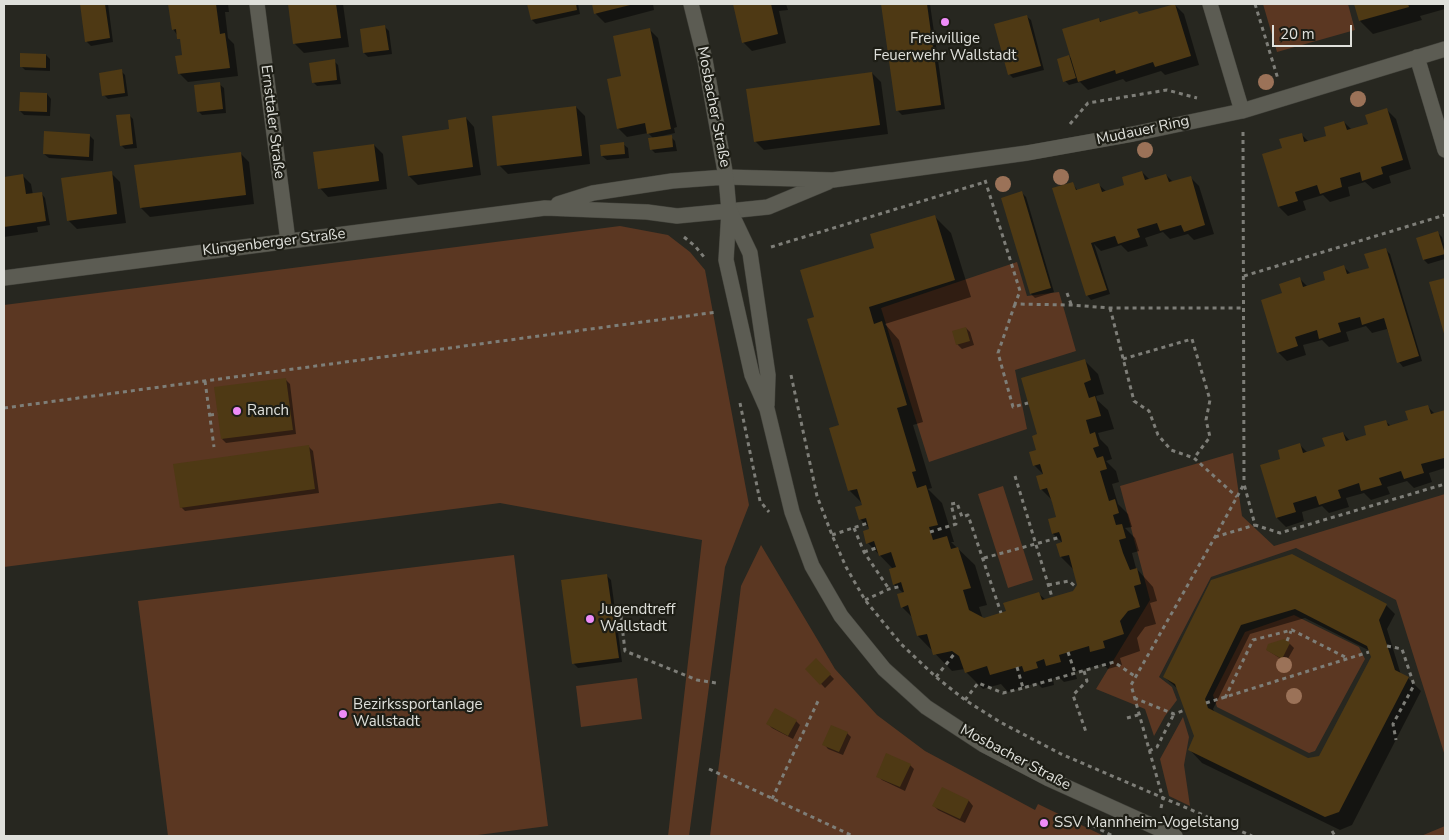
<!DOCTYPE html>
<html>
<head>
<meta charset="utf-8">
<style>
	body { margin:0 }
	#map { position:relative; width:1449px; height:840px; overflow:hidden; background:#272720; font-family:"Nunito Sans",sans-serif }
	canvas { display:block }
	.frame { position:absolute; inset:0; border:5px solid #dfe0db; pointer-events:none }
	.scale { position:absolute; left:1272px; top:25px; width:80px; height:22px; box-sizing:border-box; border:2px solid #dfe0db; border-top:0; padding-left:6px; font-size:15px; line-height:18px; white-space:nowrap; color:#dfe0db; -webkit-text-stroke:4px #1e1e16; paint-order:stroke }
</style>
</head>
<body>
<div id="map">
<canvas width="1449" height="840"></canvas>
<div class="frame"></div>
<div class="scale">20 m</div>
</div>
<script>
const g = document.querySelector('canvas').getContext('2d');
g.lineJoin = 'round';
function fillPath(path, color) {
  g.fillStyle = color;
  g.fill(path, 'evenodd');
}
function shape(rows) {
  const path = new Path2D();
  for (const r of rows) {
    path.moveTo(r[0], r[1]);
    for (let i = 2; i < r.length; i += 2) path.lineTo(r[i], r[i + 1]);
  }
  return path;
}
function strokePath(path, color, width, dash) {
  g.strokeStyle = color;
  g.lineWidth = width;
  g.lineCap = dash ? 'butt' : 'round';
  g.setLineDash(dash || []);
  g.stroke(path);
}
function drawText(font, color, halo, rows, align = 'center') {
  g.font = font + ' "Nunito Sans",sans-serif';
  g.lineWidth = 4.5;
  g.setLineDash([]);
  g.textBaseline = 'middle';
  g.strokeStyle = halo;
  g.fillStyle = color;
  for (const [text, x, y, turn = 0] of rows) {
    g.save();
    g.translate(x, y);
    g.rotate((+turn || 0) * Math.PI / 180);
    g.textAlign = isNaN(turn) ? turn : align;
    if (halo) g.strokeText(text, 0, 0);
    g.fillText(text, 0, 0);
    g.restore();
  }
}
fillPath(shape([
	[1263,4,1348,4,1355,30,1277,52],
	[620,226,668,235,690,252,705,270,749,505,725,567,689,836,668,836,702,540,500,503,4,567,4,305],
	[1017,262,1027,296,1059,292,1076,351,1015,370,1027,429,929,462,881,308],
	[1233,453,1242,516,1274,546,1445,494,1445,756,1396,600,1296,548,1211,577,1159,677,1172,687,1177,700,1165,716,1154,736,1145,709,1096,689,1150,600,1120,486],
	[1003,486,1033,580,1008,588,978,494],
	[761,545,835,669,877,715,925,751,1035,810,1038,804,1104,836,710,836,741,586],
	[514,555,548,826,470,836,168,836,138,601],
	[1294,615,1359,647,1365,659,1315,751,1309,753,1217,707,1213,695,1245,632],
	[637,678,642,719,581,727,576,686],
	[1183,717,1189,737,1184,765,1190,806,1169,796,1160,759],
	[1445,826,1445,836,1421,836]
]), '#5b3722');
fillPath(shape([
	[82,4,108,4,113,42,91,46,87,42],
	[170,4,228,4,229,12,225,12,228,38,234,44,238,76,188,82,179,73,184,56,182,42,173,29],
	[289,4,343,4,349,47,304,53,295,44],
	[529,4,578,4,580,14,536,24,532,20],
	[593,4,653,4,654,10,605,23,596,14],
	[734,4,786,4,788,10,779,11,786,43,752,51,743,42],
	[883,4,930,4,945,109,902,115,898,111],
	[1355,4,1445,4,1445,9,1420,16,1422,20,1373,34,1360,21],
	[1175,5,1184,14,1199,65,1165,75,1161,71,1126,82,1123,79,1088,90,1080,82,1069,85,1065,81,1069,56,1073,60,1099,19,1102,23,1140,15],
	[1026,16,1031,20,1044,70,1013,78,1009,74],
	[385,27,389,31,392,54,368,57,364,53],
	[650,30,658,38,677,127,674,128,675,133,653,138,648,133,627,137,618,128,622,77],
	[46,55,50,59,50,71,25,70,21,66],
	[334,61,338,65,341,84,317,86,313,82],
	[121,71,125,75,128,96,108,99,104,95],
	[872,73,881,82,888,134,764,150,755,141],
	[219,84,224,88,226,113,202,115,198,111],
	[47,94,51,99,50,116,24,115,20,111],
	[576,107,585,116,590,164,508,174,499,165],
	[1387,110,1396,119,1411,169,1389,176,1391,183,1373,189,1365,182,1348,187,1350,196,1330,202,1323,195,1303,201,1306,210,1288,216,1279,207,1263,155,1283,149,1301,134,1309,142,1328,136,1344,122,1352,130,1369,125],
	[129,115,133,119,137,148,125,149,121,145],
	[466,118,474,127,481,175,418,185,409,176],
	[89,135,94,140,93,161,49,158,44,154],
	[671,137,675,141,677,151,655,153,651,149],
	[623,144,628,148,629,158,607,160,602,156],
	[374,145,383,154,387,189,328,197,320,188],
	[240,153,249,162,254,204,150,217,141,208],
	[1142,172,1150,180,1166,175,1173,182,1190,177,1199,186,1214,234,1194,240,1188,234,1170,239,1163,232,1145,238,1148,246,1128,252,1121,245,1101,251,1094,244,1110,294,1091,300,1087,295,1072,183,1078,191,1099,185,1107,192,1126,186],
	[111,173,120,182,126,223,77,229,68,220],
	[22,175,31,184,33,195,41,193,45,198,50,225,37,227,38,232,4,237,4,178],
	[1022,193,1026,197,1054,292,1035,298,1031,294],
	[934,216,951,233,971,297,885,324,899,340,923,422,913,425,932,488,928,489,942,503,954,542,951,542,975,565,987,605,979,607,983,619,1008,612,1039,594,1046,600,1073,592,1079,585,1074,570,1061,557,1063,543,1053,534,1049,520,1057,518,1052,500,1041,489,1044,475,1034,465,1038,451,1039,435,1084,360,1098,374,1104,394,1096,396,1097,400,1108,410,1114,429,1098,433,1100,439,1108,447,1112,459,1106,461,1116,471,1119,482,1112,484,1118,504,1128,514,1132,527,1125,528,1135,538,1139,551,1132,553,1136,568,1153,587,1157,601,1150,603,1156,624,1145,627,1137,638,1140,651,1120,658,1122,665,1108,669,1103,664,1075,672,1077,679,1064,682,1059,677,1053,679,1054,685,1042,688,1037,683,1008,692,1001,684,983,689,966,672,965,669,952,671,918,636,913,618,902,607,903,593,894,584,893,569,868,543,871,530,860,519,863,504,849,490,841,426,815,318,876,249],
	[1438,233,1442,237,1445,248,1445,259,1428,264,1424,260,1418,239],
	[1385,249,1390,254,1422,361,1403,367,1399,362,1387,329,1372,333,1366,326,1346,332,1349,341,1329,347,1322,340,1303,345,1306,355,1287,361,1278,352,1283,294,1300,279,1308,287,1327,281,1344,267,1351,274,1370,268],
	[1445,279,1445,334,1431,283],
	[966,328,970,332,974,345,962,349,957,344],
	[285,379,290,384,296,434,226,443,222,439],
	[1427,406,1435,414,1445,411,1445,468,1429,473,1432,482,1414,488,1407,481,1387,487,1390,494,1371,500,1364,493,1346,498,1349,507,1329,513,1322,506,1302,512,1304,521,1286,527,1277,518,1262,466,1282,460,1300,445,1308,453,1327,447,1343,433,1350,441,1368,436,1385,421,1391,426,1409,421],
	[309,447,313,451,319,493,185,511,181,507],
	[607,576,611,580,622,662,578,668,574,664],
	[1212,581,1386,605,1395,614,1387,629,1401,675,1408,678,1421,691,1352,825,1340,830,1202,763,1189,749,1196,736,1178,689,1164,677],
	[1305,618,1370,651,1372,657,1320,757,1307,760,1215,713,1213,709,1250,634],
	[1290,644,1294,648,1286,662,1267,650],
	[816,660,834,679,825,688,807,669],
	[796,721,800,725,793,739,772,728,768,724],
	[847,733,851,737,843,755,828,749,824,744],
	[910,765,914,769,905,791,882,780,878,776],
	[942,789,969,801,973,806,965,823,938,810,934,806]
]), '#0007');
fillPath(shape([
	[80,4,105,4,110,38,85,42],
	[168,4,216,4,220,34,225,33,230,68,178,74,175,56,182,55,180,39,177,39,176,29,172,30],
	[288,4,336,4,341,38,293,44],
	[527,4,576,4,577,10,531,20],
	[592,4,634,4,594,14],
	[733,4,771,4,778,34,742,43],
	[881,4,927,4,941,105,896,111],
	[1175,4,1191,56,1155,67,1153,62,1116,74,1115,70,1078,82,1062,29,1099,18,1100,22,1137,11,1139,14],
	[1354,4,1408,4,1409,7,1359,21],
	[1027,15,1041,66,1008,75,994,24],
	[385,25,389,50,363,53,360,29],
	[650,28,671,129,647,134,645,123,617,129,607,79,621,76,613,36],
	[20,53,46,54,46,68,20,67],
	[1069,55,1076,78,1063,82,1057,59],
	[335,59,337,80,312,83,309,63],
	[122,69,125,93,102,96,99,73],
	[872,72,880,125,754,142,746,89],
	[220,82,223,109,197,112,194,85],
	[20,92,47,93,47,112,19,111],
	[576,106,582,156,497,166,492,116],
	[1387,108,1403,160,1381,167,1383,174,1362,181,1360,172,1340,178,1342,187,1320,194,1317,185,1295,192,1298,201,1278,207,1262,154,1282,148,1279,139,1302,133,1304,142,1326,136,1324,127,1344,121,1347,130,1368,124,1365,115],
	[130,114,133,144,120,146,116,115],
	[466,117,473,167,408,176,402,136,449,129,448,120],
	[44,131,90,134,89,157,43,154],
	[672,135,673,147,650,150,648,138],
	[624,142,625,154,601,156,600,145],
	[374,144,379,181,318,189,313,152],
	[241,152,246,195,140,208,134,165],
	[112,171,117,214,67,221,61,178],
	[1142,171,1145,180,1166,174,1169,182,1191,176,1205,225,1184,232,1181,225,1160,231,1157,223,1137,229,1140,237,1118,244,1115,236,1091,243,1107,290,1086,296,1052,188,1073,182,1076,190,1099,183,1102,192,1124,185,1122,177],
	[23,174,26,194,42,192,46,221,4,227,4,177],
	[1022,191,1051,288,1030,294,1001,198],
	[935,215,955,280,869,307,874,324,882,321,907,405,897,408,916,471,912,472,917,488,926,485,938,525,929,527,933,540,947,536,951,549,958,547,971,588,963,590,969,610,984,618,1006,611,1003,603,1039,592,1042,600,1073,591,1077,585,1069,555,1060,557,1056,544,1062,542,1061,537,1059,532,1052,534,1048,519,1056,517,1052,502,1047,488,1040,490,1036,476,1043,474,1040,464,1033,466,1029,452,1036,450,1032,436,1037,434,1021,378,1085,359,1091,380,1084,383,1089,398,1095,396,1101,416,1086,420,1090,434,1095,432,1099,446,1093,448,1097,458,1103,456,1107,469,1100,471,1109,501,1115,499,1119,513,1113,515,1116,525,1122,524,1126,538,1119,540,1123,553,1130,570,1137,568,1141,584,1134,586,1140,607,1128,611,1120,621,1124,634,1103,641,1105,648,1090,652,1089,646,1059,655,1061,662,1046,666,1044,659,1036,662,1038,668,1024,672,1022,666,990,675,987,666,965,673,959,656,952,651,933,655,927,634,917,636,908,605,901,608,897,594,904,592,901,582,893,585,889,569,896,567,891,552,879,556,874,541,866,544,863,531,869,529,866,518,859,520,855,507,862,505,857,489,848,491,829,428,839,425,807,319,814,317,800,270,874,248,870,234],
	[1438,231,1445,254,1423,260,1416,238],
	[1386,248,1419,356,1397,363,1384,318,1362,325,1360,317,1338,323,1341,332,1319,339,1317,330,1295,337,1298,346,1277,353,1261,300,1282,293,1279,284,1300,277,1303,287,1325,280,1323,272,1344,265,1347,274,1369,268,1364,254],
	[1445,278,1445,337,1429,282],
	[966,327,970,341,956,345,952,331],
	[286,378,293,430,221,439,214,387],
	[1428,405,1431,414,1445,410,1445,461,1444,458,1421,464,1424,473,1404,479,1401,471,1379,478,1382,485,1361,491,1359,483,1338,490,1341,498,1319,505,1316,496,1293,503,1296,512,1276,518,1260,465,1280,459,1278,450,1300,443,1303,453,1325,446,1322,438,1343,432,1346,441,1366,435,1364,426,1386,420,1388,426,1408,420,1405,411],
	[309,445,315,489,180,508,173,464],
	[1292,554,1387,604,1379,620,1395,670,1409,677,1339,812,1325,817,1188,750,1194,736,1175,684,1163,677,1211,580],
	[1295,609,1367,646,1371,657,1319,756,1308,758,1208,708,1205,699,1241,625],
	[607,574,619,658,572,664,561,580],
	[1284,639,1290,643,1282,659,1266,650,1268,644],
	[816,658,831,674,820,685,805,669],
	[775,708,797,720,788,736,766,724],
	[831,725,848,732,839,752,822,745],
	[886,753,911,764,900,787,876,777],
	[942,787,969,800,960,819,932,806]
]), '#4e3914');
const street = shape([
	[257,4,288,241],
	[1210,4,1242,111],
	[1417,57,1445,150],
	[726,177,833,180,1027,153,1133,134,1242,111,1445,49],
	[729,211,768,207,828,182]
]);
const secondary = shape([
	[691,4,705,60,726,177,729,211,726,260,752,375,767,409,792,512,812,566,841,616,884,669,926,707,984,745,1049,779,1175,836],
	[558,204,593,193,672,181,726,177],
	[730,211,750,253,768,375,767,405],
	[4,278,545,208,647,212,677,216,729,211]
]);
strokePath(street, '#42423b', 16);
strokePath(secondary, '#42423b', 16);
strokePath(shape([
	[1255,4,1278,79],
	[1070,124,1088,103,1167,90,1197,98],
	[1243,132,1244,484],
	[985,180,1020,291,1015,304,1071,305,1110,308,1244,308],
	[684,237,695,246,704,257],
	[771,247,985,182],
	[1244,276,1445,215],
	[1067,293,1071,304],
	[1015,304,998,353,1013,407,1028,403],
	[1110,308,1134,401,1149,411,1158,435,1171,450,1194,458,1237,497],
	[1123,359,1192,339,1210,400,1206,420,1210,437,1194,458],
	[791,375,817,496,832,535,846,567,865,600,901,644,936,677,965,700,1000,722,1061,754,1252,836],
	[205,381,214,447],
	[740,403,760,501,769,512],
	[4,408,717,312],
	[210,415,218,414],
	[1015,476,1052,597],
	[854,528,864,552,889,589],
	[930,532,956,524,951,504,957,503,962,517,968,515,1001,613],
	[832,535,868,523],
	[1215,537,1255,525],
	[864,552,876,548],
	[984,558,1061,537],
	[1048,585,1069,581,1076,587],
	[865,600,889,589,902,586],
	[620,608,625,651,697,680,716,683],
	[1287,641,1291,631],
	[1387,646,1402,649,1414,685,1393,724,1396,740],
	[1068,652,1075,673],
	[1017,667,1023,688,1114,662,1136,677],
	[1084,671,1087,681,1073,695,1086,732],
	[936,677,955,653],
	[1134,698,1174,714,1185,710],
	[1225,698,1253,640,1292,630,1347,658],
	[965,700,978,683,1003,693,1023,688],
	[1206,703,1369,652],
	[1127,718,1138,715],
	[1149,751,1157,747,1174,714],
	[709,769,853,836],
	[772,799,819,699],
	[1161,808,1163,799,1131,685,1215,537,1244,484,1255,525,1280,533,1445,484],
	[1072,815,1113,836],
	[1332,831,1335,836]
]), '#7e7e78', 3, [4, 4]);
strokePath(street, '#5c5c53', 15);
strokePath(secondary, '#5c5c53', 15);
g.fillStyle = '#9b7258';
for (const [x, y] of [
	[1266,82],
	[1358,99],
	[1145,150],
	[1061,177],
	[1003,184],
	[1284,665],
	[1294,696]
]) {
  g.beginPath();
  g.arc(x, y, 8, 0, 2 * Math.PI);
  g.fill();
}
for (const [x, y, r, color] of [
	[945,22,5,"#ee8cf8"],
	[237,411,5,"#ee8cf8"],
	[590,619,5,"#ee8cf8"],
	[343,714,5,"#ee8cf8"],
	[1044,823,5,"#ee8cf8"]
]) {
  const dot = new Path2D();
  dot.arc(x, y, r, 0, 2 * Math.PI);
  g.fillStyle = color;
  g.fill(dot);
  strokePath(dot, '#1e1e16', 2);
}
drawText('15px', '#dfe0db', '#1e1e16', [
	["Freiwillige",945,39,"center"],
	["Feuerwehr Wallstadt",945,56,"center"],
	["Ranch",247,411],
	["Jugendtreff",600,610],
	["Wallstadt",600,627],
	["Bezirkssportanlage",353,705],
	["Wallstadt",353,722],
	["SSV Mannheim-Vogelstang",1054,823]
], 'left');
drawText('15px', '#dfe0db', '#1e1e16', [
	["Mosbacher Straße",713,107,79],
	["Ernsttaler Straße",272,122,83],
	["Mudauer Ring",1143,131,-12],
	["Klingenberger Straße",274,243,-7],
	["Mosbacher Straße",1015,758,28]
]);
</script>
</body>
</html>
